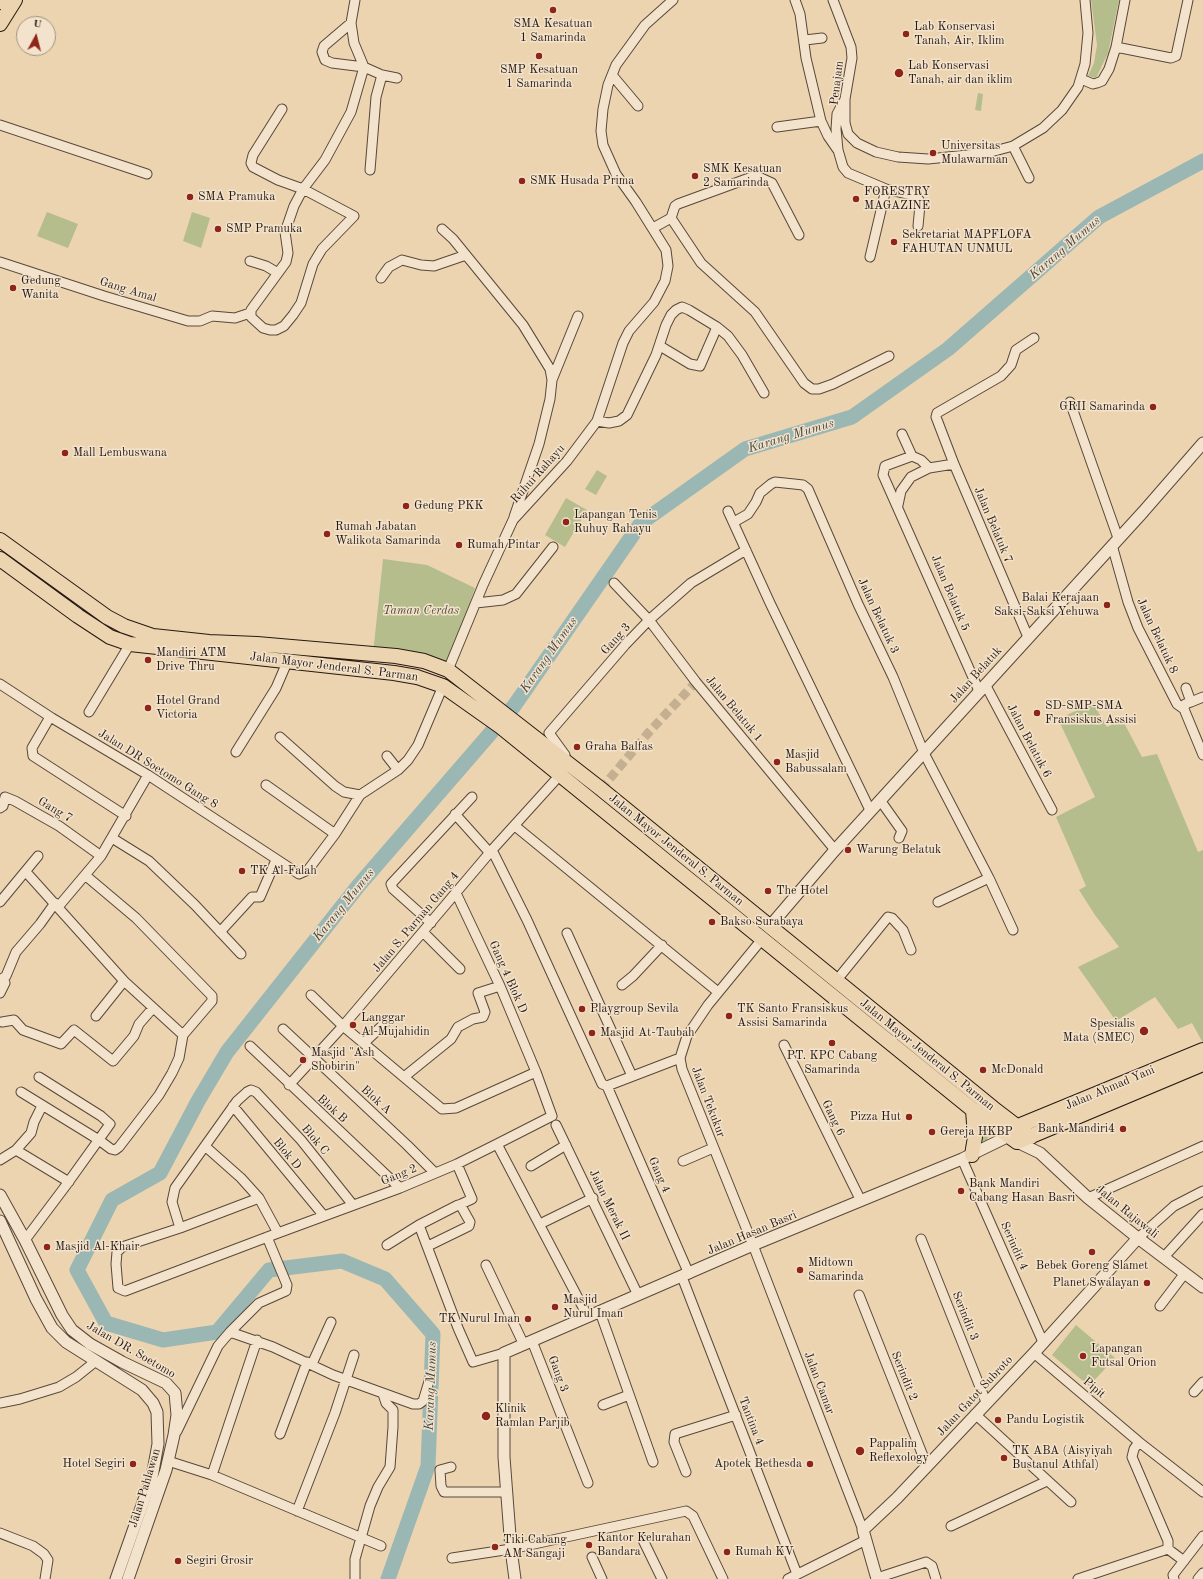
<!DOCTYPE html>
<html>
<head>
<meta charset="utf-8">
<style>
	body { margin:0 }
	#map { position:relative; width:1203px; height:1579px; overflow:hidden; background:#ecd4b0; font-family:"Old Standard TT",serif }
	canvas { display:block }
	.north { position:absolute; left:16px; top:16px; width:40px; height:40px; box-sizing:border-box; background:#f3e3cc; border:1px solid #a19282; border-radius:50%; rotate:7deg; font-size:11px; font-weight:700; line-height:16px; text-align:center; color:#261912 }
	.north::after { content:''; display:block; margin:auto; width:14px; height:18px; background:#8f2418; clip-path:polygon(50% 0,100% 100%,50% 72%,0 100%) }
</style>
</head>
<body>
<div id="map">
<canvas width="1203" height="1579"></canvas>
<div class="north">U</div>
</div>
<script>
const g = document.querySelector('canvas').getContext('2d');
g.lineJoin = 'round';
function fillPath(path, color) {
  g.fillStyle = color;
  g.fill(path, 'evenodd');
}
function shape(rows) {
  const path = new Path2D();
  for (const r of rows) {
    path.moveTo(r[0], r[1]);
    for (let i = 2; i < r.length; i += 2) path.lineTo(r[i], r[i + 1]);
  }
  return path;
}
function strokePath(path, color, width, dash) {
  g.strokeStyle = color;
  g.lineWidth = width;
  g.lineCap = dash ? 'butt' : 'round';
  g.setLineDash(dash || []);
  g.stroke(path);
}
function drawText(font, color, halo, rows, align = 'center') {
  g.font = font + ' "Old Standard TT",serif';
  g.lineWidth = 3;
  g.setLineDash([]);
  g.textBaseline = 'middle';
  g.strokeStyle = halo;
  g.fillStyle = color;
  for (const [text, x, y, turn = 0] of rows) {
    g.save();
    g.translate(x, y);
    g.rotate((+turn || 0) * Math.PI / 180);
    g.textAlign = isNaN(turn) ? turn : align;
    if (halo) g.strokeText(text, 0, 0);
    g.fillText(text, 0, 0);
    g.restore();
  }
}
fillPath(shape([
	[1091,0,1119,0,1108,53,1096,78,1088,76,1094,63,1097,45],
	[978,93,983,94,981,111,975,110],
	[47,212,78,224,68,248,37,236],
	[192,212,210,218,201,248,183,241],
	[597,470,607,476,596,495,585,489],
	[566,498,587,510,565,547,545,535],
	[383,559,427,565,475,588,455,644,444,667,373,654],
	[1093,703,1107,727,1122,719,1142,757,1157,754,1198,852,1203,850,1203,1043,1192,1023,1178,1029,1155,997,1116,1021,1078,967,1119,947,1095,915,1079,890,1086,886,1056,817,1095,797,1058,719],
	[977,1126,989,1134,987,1140,978,1142],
	[1076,1325,1115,1358,1089,1386,1052,1355]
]), '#b5bd8d');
strokePath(shape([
	[388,1579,428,1466,433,1334,385,1279,342,1261,269,1270,217,1332,163,1340,106,1323,77,1270,112,1200,160,1173,198,1101,227,1052,359,885,514,706,641,523,745,449,852,417,948,349,1099,217,1203,161]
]), '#9ab7b3', 15);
strokePath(shape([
	[601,789,649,732,696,682]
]), '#c4af90', 9, [9, 4.5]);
const minor = shape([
	[833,0,851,47,852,58,845,99,845,123,848,134,857,143,876,152,898,157,928,159,987,153,1013,146,1043,128,1062,110,1078,87,1085,64,1088,33,1085,0],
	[351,23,324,46,322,52,325,60,332,63,364,67,382,75,397,78],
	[805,40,822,38],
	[1116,47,1171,58,1176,56,1188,0],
	[612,75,638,106],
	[1081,79,1093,84,1097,83,1102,81,1109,69,1116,47,1125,0],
	[844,101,837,114,836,129,838,150,843,167,848,173,886,189,915,196,919,200,920,205,918,226],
	[282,109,253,155,251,163,253,167,278,180,303,189,354,216,322,249,313,264,301,303,293,315,284,326,276,330,270,330,263,328,251,317,251,310,286,262,288,253,285,232,294,206,303,189,325,160,351,112,364,67,354,43,351,23,355,0],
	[821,121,828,136,837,149],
	[0,125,147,174],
	[777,127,821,121,806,58,800,14,795,0],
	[1013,146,1029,178],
	[370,170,376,97,382,75],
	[671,218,701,263,755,312,804,383,812,389,819,389,833,384,889,356],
	[653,228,671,218,675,206,678,204,752,177,759,177,772,183,799,235],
	[442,229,453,239,523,325,550,369,552,380,550,399,539,444,514,517],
	[870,257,886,189],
	[250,261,266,266,278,273],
	[0,262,104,296,188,321,200,321,212,316,235,318,250,313],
	[381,278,389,267,402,260,421,265,434,266,466,255],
	[660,346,690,364,700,366,717,327],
	[552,380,578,316],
	[1070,402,1118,538],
	[597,421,609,423,619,421,627,415,656,355,666,325,671,315,676,310,682,307,689,310,717,327,728,336,742,355,764,393],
	[902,434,912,456],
	[954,464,929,468,921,460,912,456,885,466,883,475,979,691],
	[898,505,901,491,911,477,929,468],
	[728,511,770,603,870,810],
	[734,522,748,514,756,502,760,493,771,484,775,482,794,484,803,485,808,489,858,604,893,677,924,753,989,878,1013,930],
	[1112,545,1128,602,1138,628,1177,704,1184,709],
	[614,583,649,620,696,682,835,850],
	[476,603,503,600,516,594,553,547],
	[1028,637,954,464,936,417,937,413,1001,376,1011,365,1016,350,1034,338],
	[448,670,483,585,513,520,567,461,597,421,623,343,629,331,654,302,665,281,668,266,666,250,636,202,616,174,603,145,601,131,603,109,608,85,616,65,645,25,673,0],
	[0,684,52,718,148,775,299,874,308,870,335,834,360,795,398,770,408,760,418,745,443,686],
	[985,684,1052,810],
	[1186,688,1191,702,1185,704,1184,709,1203,755],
	[1191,702,1203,697],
	[89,712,130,644],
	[50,717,32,748,33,756,126,816],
	[280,737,335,786,344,792,360,795],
	[236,752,276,688,288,660],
	[565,755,549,733,625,645,649,620,691,583,746,550],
	[387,756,398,770],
	[266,785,335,834],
	[880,800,902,831,899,838],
	[0,808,3,806,5,797,15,801,59,826,101,856],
	[455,814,490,853],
	[515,826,718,992],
	[112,838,149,861,195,905,241,954],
	[492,850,527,920,602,1084,607,1086,680,1058],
	[26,872,124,981,96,1016],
	[85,875,136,918,212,996,212,1001,183,1035],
	[456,893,500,986,536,1072,552,1116,497,1144],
	[0,902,38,856],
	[938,902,989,878],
	[58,907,101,856,148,775],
	[431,923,393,889,391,884,472,797],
	[220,932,252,897,260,897,276,860],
	[423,932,460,969],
	[567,933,632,1076],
	[763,938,708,1005,687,1036,680,1058,682,1069,753,1245,863,1530],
	[3,978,6,976,16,952,40,924,55,903],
	[836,981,888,917,892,918,903,930,911,950],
	[622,985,633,976,662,945],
	[0,993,5,983,3,978],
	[311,995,343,1026,442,1109,456,1108,536,1072],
	[2,1022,14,1020,23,1030,61,1044,74,1030,113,1061,134,1036,139,1024,153,1008],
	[283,1029,407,1145,435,1173],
	[364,1043,385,1023],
	[784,1045,861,1201],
	[250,1046,400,1188],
	[404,1077,451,1039,458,1027,473,1019,483,1017,485,1012,478,993,500,986],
	[289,1085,343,1026,492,850,560,775],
	[607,1086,689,1274],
	[21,1092,99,1140,111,1149,115,1150,119,1147,159,1095,172,1073,179,1058,183,1035,124,981],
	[233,1106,324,1216],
	[556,1125,638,1295],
	[206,1147,241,1178,259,1198,278,1233],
	[16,1150,69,1182],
	[962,1159,1043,1342],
	[0,1160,16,1150,31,1133,34,1122,42,1106],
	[683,1161,713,1148],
	[457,1164,472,1199,459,1205],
	[531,1166,566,1145],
	[259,1198,180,1228,122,1247,117,1252,116,1264,118,1288,125,1291,278,1233,400,1188,457,1164,497,1144,588,1317],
	[1088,1198,1203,1146],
	[544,1222,593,1198],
	[419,1225,458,1328,473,1362,504,1353],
	[180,1228,172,1202,175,1188,237,1101,247,1092,251,1090,256,1092,301,1140,353,1205],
	[1138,1238,1174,1206,1203,1191],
	[921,1239,986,1402],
	[25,1240,67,1184,110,1124,101,1116,39,1077],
	[387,1245,419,1225,458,1205,461,1206,470,1222,469,1226,428,1246],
	[1164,1257,1203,1214],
	[486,1265,524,1345],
	[682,1277,797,1574],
	[859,1295,927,1466],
	[1160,1306,1185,1273],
	[600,1312,653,1462],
	[230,1332,259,1303,286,1291,287,1285,267,1237],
	[532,1341,588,1483],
	[1034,1353,1139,1442,1203,1492],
	[312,1364,331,1322],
	[1194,1392,1203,1382],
	[0,1403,20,1399,59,1387,76,1377,96,1361],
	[603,1405,629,1395],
	[975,1414,1071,1502],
	[177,1431,218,1346,230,1332,273,1347,333,1375,413,1404,419,1404,423,1401,430,1378],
	[280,1434,307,1362],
	[1139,1442,1134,1449,1132,1457,1168,1541,1168,1549],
	[168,1461,212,1475,381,1546],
	[451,1467,440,1470,441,1486,444,1492,507,1492],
	[686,1472,674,1442,675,1434,736,1415],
	[212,1475,257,1340],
	[297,1511,335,1413,354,1355],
	[951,1526,1047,1481],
	[0,1533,33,1546,44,1554,48,1560,45,1579],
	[643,1540,662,1579],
	[1168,1549,1184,1561],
	[592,1557,602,1579],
	[452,1558,511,1549,686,1511,693,1516,723,1579],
	[877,1578,926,1562,932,1566,936,1579],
	[355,1579,355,1559,370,1506,378,1487,390,1467,393,1427,393,1410,386,1403,383,1394],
	[788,1579,866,1540],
	[1078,1579,1168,1549],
	[1174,1579,1173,1575,1203,1536],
	[1198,1579,1203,1573]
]);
const tertiary = shape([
	[770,926,835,850,1143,512,1203,443],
	[1017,1142,1040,1153,1088,1198,1138,1238,1203,1287],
	[0,1195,25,1240,62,1315,72,1330,90,1344,122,1362,166,1383,175,1393,177,1415,174,1435,166,1470,128,1579],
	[0,1221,36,1299,52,1328,66,1342,142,1390,153,1403,157,1412,158,1444,152,1477,116,1579],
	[515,1579,511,1549,504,1457,504,1353,753,1245,962,1159,1009,1136],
	[877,1579,863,1530,897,1498,1034,1353,1138,1238]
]);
const primary = shape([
	[0,2,1,0],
	[0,24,15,0],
	[0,540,107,617,124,626,153,636,209,642,257,644,396,656,424,661,448,670,601,789,993,1108,1031,1137],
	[0,559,78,616,110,637,130,644,394,673,417,677,443,686,501,727,973,1110,1017,1142,1203,1064],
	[1011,1129,1203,1050],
	[972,1155,975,1137,973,1110]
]);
strokePath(minor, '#58483a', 11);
strokePath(tertiary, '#58483a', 13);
strokePath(primary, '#261912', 16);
strokePath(minor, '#f3e3cc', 9);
strokePath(tertiary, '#f3e3cc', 11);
strokePath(primary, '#ecd4b0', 14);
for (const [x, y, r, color] of [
	[553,10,4,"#8f2418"],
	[906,34,4,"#8f2418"],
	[539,56,4,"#8f2418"],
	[899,73,5,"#8f2418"],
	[933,153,4,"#8f2418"],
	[695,176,4,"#8f2418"],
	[522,181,4,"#8f2418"],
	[190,197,4,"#8f2418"],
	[856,199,4,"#8f2418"],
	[218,229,4,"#8f2418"],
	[894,242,4,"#8f2418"],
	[13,288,4,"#8f2418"],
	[1153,407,4,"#8f2418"],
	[65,453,4,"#8f2418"],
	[406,506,4,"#8f2418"],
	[566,522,4,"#8f2418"],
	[327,534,4,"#8f2418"],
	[459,545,4,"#8f2418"],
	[1107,605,4,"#8f2418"],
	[148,660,4,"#8f2418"],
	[148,708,4,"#8f2418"],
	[1037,713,4,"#8f2418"],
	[577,747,4,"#8f2418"],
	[777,762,4,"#8f2418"],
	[848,850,4,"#8f2418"],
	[242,871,4,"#8f2418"],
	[768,891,4,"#8f2418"],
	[712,922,4,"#8f2418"],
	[582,1009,4,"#8f2418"],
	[729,1016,4,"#8f2418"],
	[353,1025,4,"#8f2418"],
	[1144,1031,5,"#8f2418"],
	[592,1033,4,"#8f2418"],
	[832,1043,4,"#8f2418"],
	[303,1060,4,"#8f2418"],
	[983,1070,4,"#8f2418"],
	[909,1117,4,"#8f2418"],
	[1123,1129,4,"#8f2418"],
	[932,1132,4,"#8f2418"],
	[961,1191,4,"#8f2418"],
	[47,1247,4,"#8f2418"],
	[1092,1252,4,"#8f2418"],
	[800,1270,4,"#8f2418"],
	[1147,1283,4,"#8f2418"],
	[555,1307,4,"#8f2418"],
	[528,1319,4,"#8f2418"],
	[1083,1356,4,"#8f2418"],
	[486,1416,5,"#8f2418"],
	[998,1420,4,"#8f2418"],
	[860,1451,5,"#8f2418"],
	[1004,1458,4,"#8f2418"],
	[133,1464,4,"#8f2418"],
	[810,1464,4,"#8f2418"],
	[589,1545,4,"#8f2418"],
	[495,1547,4,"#8f2418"],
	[727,1552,4,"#8f2418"],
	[178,1561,4,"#8f2418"]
]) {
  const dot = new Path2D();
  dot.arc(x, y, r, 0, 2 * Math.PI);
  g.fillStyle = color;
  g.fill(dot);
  strokePath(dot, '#f3e3cc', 1.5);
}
drawText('12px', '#261912', '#f3e3cc', [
	["SMA Kesatuan",553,24,"center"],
	["1 Samarinda",553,38,"center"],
	["Lab Konservasi",914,27],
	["Tanah, Air, Iklim",914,41],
	["Lab Konservasi",908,66],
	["Tanah, air dan iklim",908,80],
	["SMP Kesatuan",539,70,"center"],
	["1 Samarinda",539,84,"center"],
	["Universitas",941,146],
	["Mulawarman",941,160],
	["SMK Kesatuan",703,169],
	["2 Samarinda",703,183],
	["SMK Husada Prima",530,181],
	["FORESTRY",864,192],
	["MAGAZINE",864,206],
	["SMA Pramuka",198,197],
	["SMP Pramuka",226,229],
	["Sekretariat MAPFLOFA",902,235],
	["FAHUTAN UNMUL",902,249],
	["Gedung",21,281],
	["Wanita",21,295],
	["GRII Samarinda",1145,407,"right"],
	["Mall Lembuswana",73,453],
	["Gedung PKK",414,506],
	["Lapangan Tenis",574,515],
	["Ruhuy Rahayu",574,529],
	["Rumah Jabatan",335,527],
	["Walikota Samarinda",335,541],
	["Rumah Pintar",467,545],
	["Balai Kerajaan",1099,598,"right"],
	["Saksi-Saksi Yehuwa",1099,612,"right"],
	["Mandiri ATM",156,653],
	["Drive Thru",156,667],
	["Hotel Grand",156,701],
	["Victoria",156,715],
	["SD-SMP-SMA",1045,706],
	["Fransiskus Assisi",1045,720],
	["Graha Balfas",585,747],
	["Masjid",785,755],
	["Babussalam",785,769],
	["Warung Belatuk",856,850],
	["TK Al-Falah",250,871],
	["The Hotel",776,891],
	["Bakso Surabaya",720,922],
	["Playgroup Sevila",590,1009],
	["TK Santo Fransiskus",737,1009],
	["Assisi Samarinda",737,1023],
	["Langgar",361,1018],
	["Al-Mujahidin",361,1032],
	["Spesialis",1135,1024,"right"],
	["Mata (SMEC)",1135,1038,"right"],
	["Masjid At-Taubah",600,1033],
	["Masjid \"Ash",311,1053],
	["Shobirin\"",311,1067],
	["PT. KPC Cabang",832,1056,"center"],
	["Samarinda",832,1070,"center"],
	["McDonald",991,1070],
	["Pizza Hut",901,1117,"right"],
	["Bank Mandiri4",1115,1129,"right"],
	["Gereja HKBP",940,1132],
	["Bank Mandiri",969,1184],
	["Cabang Hasan Basri",969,1198],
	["Masjid Al-Khair",55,1247],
	["Midtown",808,1263],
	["Samarinda",808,1277],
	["Bebek Goreng Slamet",1092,1266,"center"],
	["Planet Swalayan",1139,1283,"right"],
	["Masjid",563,1300],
	["Nurul Iman",563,1314],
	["TK Nurul Iman",520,1319,"right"],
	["Lapangan",1091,1349],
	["Futsal Orion",1091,1363],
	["Klinik",495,1409],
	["Ramlan Parjib",495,1423],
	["Pandu Logistik",1006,1420],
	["Pappalim",869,1444],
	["Reflexology",869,1458],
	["TK ABA (Aisyiyah",1012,1451],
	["Bustanul Athfal)",1012,1465],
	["Hotel Segiri",125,1464,"right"],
	["Apotek Bethesda",802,1464,"right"],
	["Kantor Kelurahan",597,1538],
	["Bandara",597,1552],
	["Tiki Cabang",503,1540],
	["AM Sangaji",503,1554],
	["Rumah KV",735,1552],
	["Segiri Grosir",186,1561]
], 'left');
drawText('12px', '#261912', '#f3e3cc', [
	["Penajam",837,83,-83],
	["Gang Amal",128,290,17],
	["Ruhui Rahayu",538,474,-48],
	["Jalan Belatuk 7",993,525,67],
	["Jalan Belatuk 5",950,593,67],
	["Jalan Belatuk 3",878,616,65],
	["Jalan Belatuk 8",1157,636,65],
	["Gang 3",616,639,-48],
	["Jalan Mayor Jenderal S. Parman",334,667,7],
	["Jalan Belatuk",976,675,-48],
	["Jalan Belatuk 1",734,709,50],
	["Jalan Belatuk 6",1029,741,62],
	["Jalan DR Soetomo Gang 8",158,769,32],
	["Gang 7",55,810,31],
	["Jalan Mayor Jenderal S. Parman",676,850,39],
	["Jalan S. Parman Gang 4",416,922,-50],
	["Gang 4 Blok D",508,977,66],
	["Jalan Mayor Jenderal S. Parman",927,1055,39],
	["Jalan Ahmad Yani",1110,1088,-23],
	["Blok A",376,1100,42],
	["Jalan Tekukur",708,1102,69],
	["Blok B",332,1109,42],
	["Gang 6",833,1118,64],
	["Blok C",315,1140,50],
	["Blok D",287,1154,50],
	["Gang 2",399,1175,-22],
	["Gang 4",659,1175,66],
	["Jalan Merak II",609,1205,64],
	["Jalan Rajawali",1127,1212,39],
	["Jalan Hasan Basri",752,1233,-23],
	["Serindit 4",1014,1246,66],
	["Serindit 3",965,1316,68],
	["Jalan DR. Soetomo",131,1350,30],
	["Gang 3",558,1374,69],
	["Serindit 2",904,1376,68],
	["Jalan Camar",819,1383,69],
	["Pipit",1094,1388,40],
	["Jalan Gatot Subroto",975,1396,-47],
	["Tantina 4",751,1421,69],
	["Jalan Pahlawan",145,1488,-73]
]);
drawText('italic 12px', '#514a37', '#f3e3cc', [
	["Taman Cerdas",421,611]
]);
drawText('italic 13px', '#494842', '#f3e3cc', [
	["Karang Mumus",1065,248,-41],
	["Karang Mumus",791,436,-17],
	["Karang Mumus",549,655,-55],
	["Karang Mumus",344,905,-51],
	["Karang Mumus",431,1386,-88]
]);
</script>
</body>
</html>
